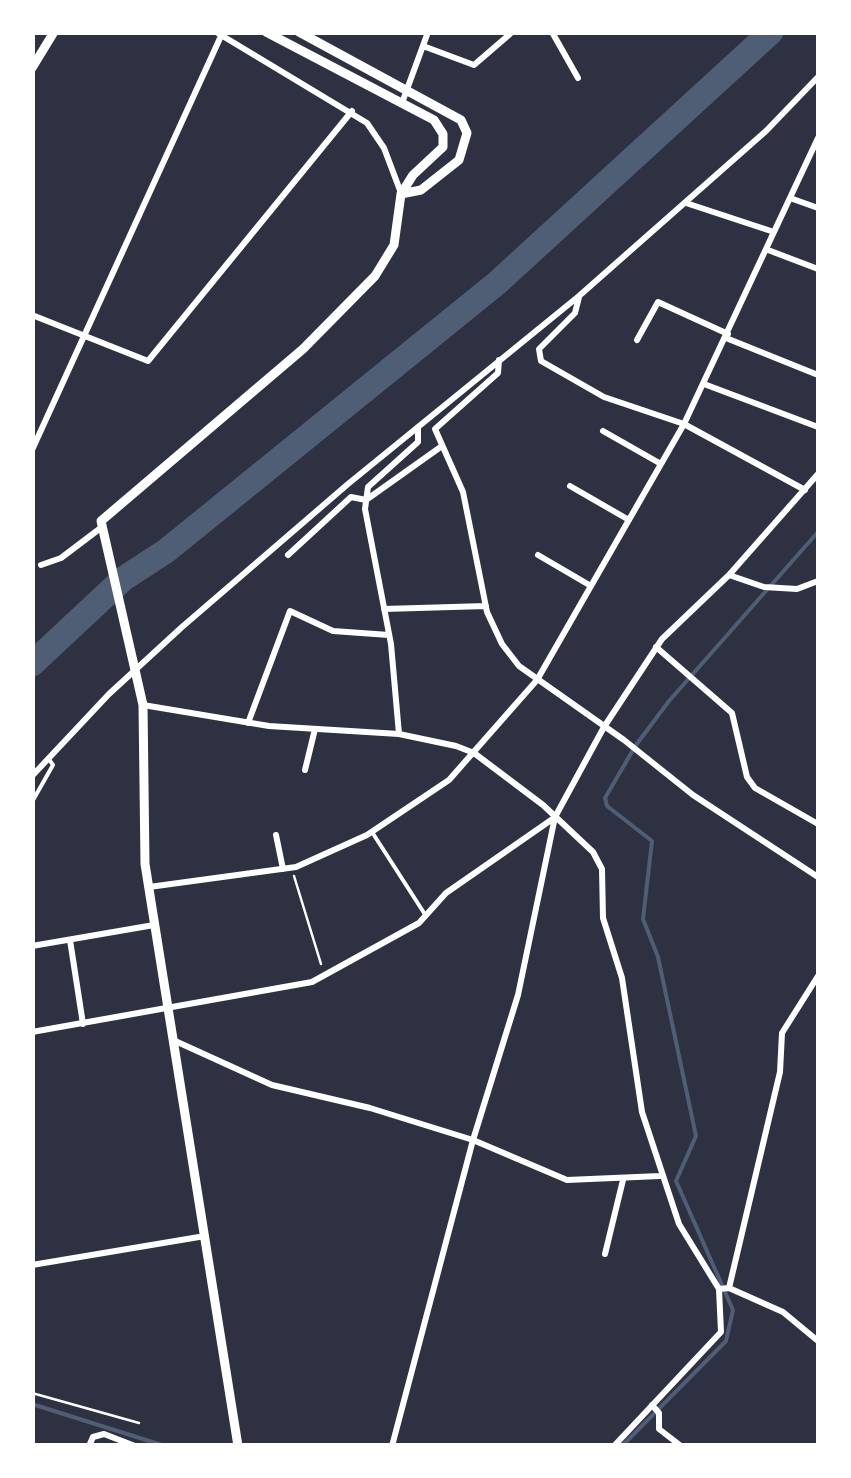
<!DOCTYPE html>
<html>
<head>
<meta charset="utf-8">
<style>
	body { margin:0 }
	#map { position:relative; width:851px; height:1478px; overflow:hidden; background:#2d3142; font-family:Literata,serif }
	canvas { display:block }
	.frame { position:absolute; inset:0; border:35px solid #fff; pointer-events:none }
</style>
</head>
<body>
<div id="map">
<canvas width="851" height="1478"></canvas>
<div class="frame"></div>
</div>
<script>
const g = document.querySelector('canvas').getContext('2d');
g.lineJoin = 'round';
function shape(rows) {
  const path = new Path2D();
  for (const r of rows) {
    path.moveTo(r[0], r[1]);
    for (let i = 2; i < r.length; i += 2) path.lineTo(r[i], r[i + 1]);
  }
  return path;
}
function strokePath(path, color, width, dash) {
  g.strokeStyle = color;
  g.lineWidth = width;
  g.lineCap = dash ? 'butt' : 'round';
  g.setLineDash(dash || []);
  g.stroke(path);
}
strokePath(shape([
	[32,1404,165,1446],
	[622,1446,726,1341,733,1310,676,1181,696,1136,658,957,643,919,652,841,607,806,605,798,636,745,669,701,818,532]
]), '#4f5d75', 4);
strokePath(shape([
	[32,664,123,579,166,551,497,283,771,32]
]), '#4f5d75', 25);
strokePath(shape([
	[294,876,321,964],
	[32,1393,139,1423]
]), '#fff', 2.5);
strokePath(shape([
	[32,802,53,765,48,758],
	[372,832,426,916]
]), '#fff', 4);
strokePath(shape([
	[216,32,367,123,384,148,401,193],
	[552,32,578,78],
	[423,46,474,65,510,34],
	[402,103,428,32],
	[790,198,818,208],
	[686,203,774,232],
	[768,250,818,269],
	[579,297,575,313,539,349,541,361,604,397,684,424,818,138],
	[32,315,148,361,352,111],
	[726,338,818,375],
	[637,340,658,302,728,334],
	[499,360,498,373,435,429,463,492,487,612,502,644,519,666,624,740,693,795,818,877],
	[704,384,818,427],
	[603,431,661,464],
	[32,450,221,36],
	[570,486,629,520],
	[288,555,351,497,366,500,442,446],
	[538,555,591,586],
	[41,565,61,558,102,527],
	[729,575,764,587,797,589,818,581],
	[384,609,486,606],
	[656,647,732,713,747,777,755,788,818,824],
	[143,705,269,726,399,734,456,746,474,753,543,805,593,852,602,869,603,918,622,978,642,1112,679,1224,719,1289,721,1332,614,1446],
	[248,723,290,611,333,631,389,635],
	[399,734,391,644,365,509,368,487,418,442,418,427],
	[305,770,315,729],
	[32,776,109,694,182,627,348,484,579,296,766,131,818,77],
	[276,835,283,869],
	[149,887,296,867,367,835,449,780,537,680,684,424,805,490],
	[70,940,83,1024],
	[32,946,154,925],
	[32,1032,312,982,419,923,446,893,554,818],
	[173,1040,272,1085,370,1108,473,1140,567,1180,660,1176],
	[605,1254,623,1180],
	[32,1265,205,1236],
	[729,1288,780,1072,782,1033,818,976],
	[719,1289,729,1288,783,1312,818,1341],
	[652,1405,659,1413,659,1429,681,1446],
	[89,1446,93,1437,104,1434,135,1446],
	[392,1446,473,1140,518,995,555,817,604,727,662,639,729,575,818,474]
]), '#fff', 6);
strokePath(shape([
	[299,32,461,120,467,133,459,160,421,190,401,194],
	[238,1446,145,864,143,705,101,521,303,349,375,276,394,245,401,194,413,175,443,147,443,134,434,120,266,32]
]), '#fff', 9);
strokePath(shape([
	[32,68,54,32]
]), '#fff', 9);
</script>
</body>
</html>
